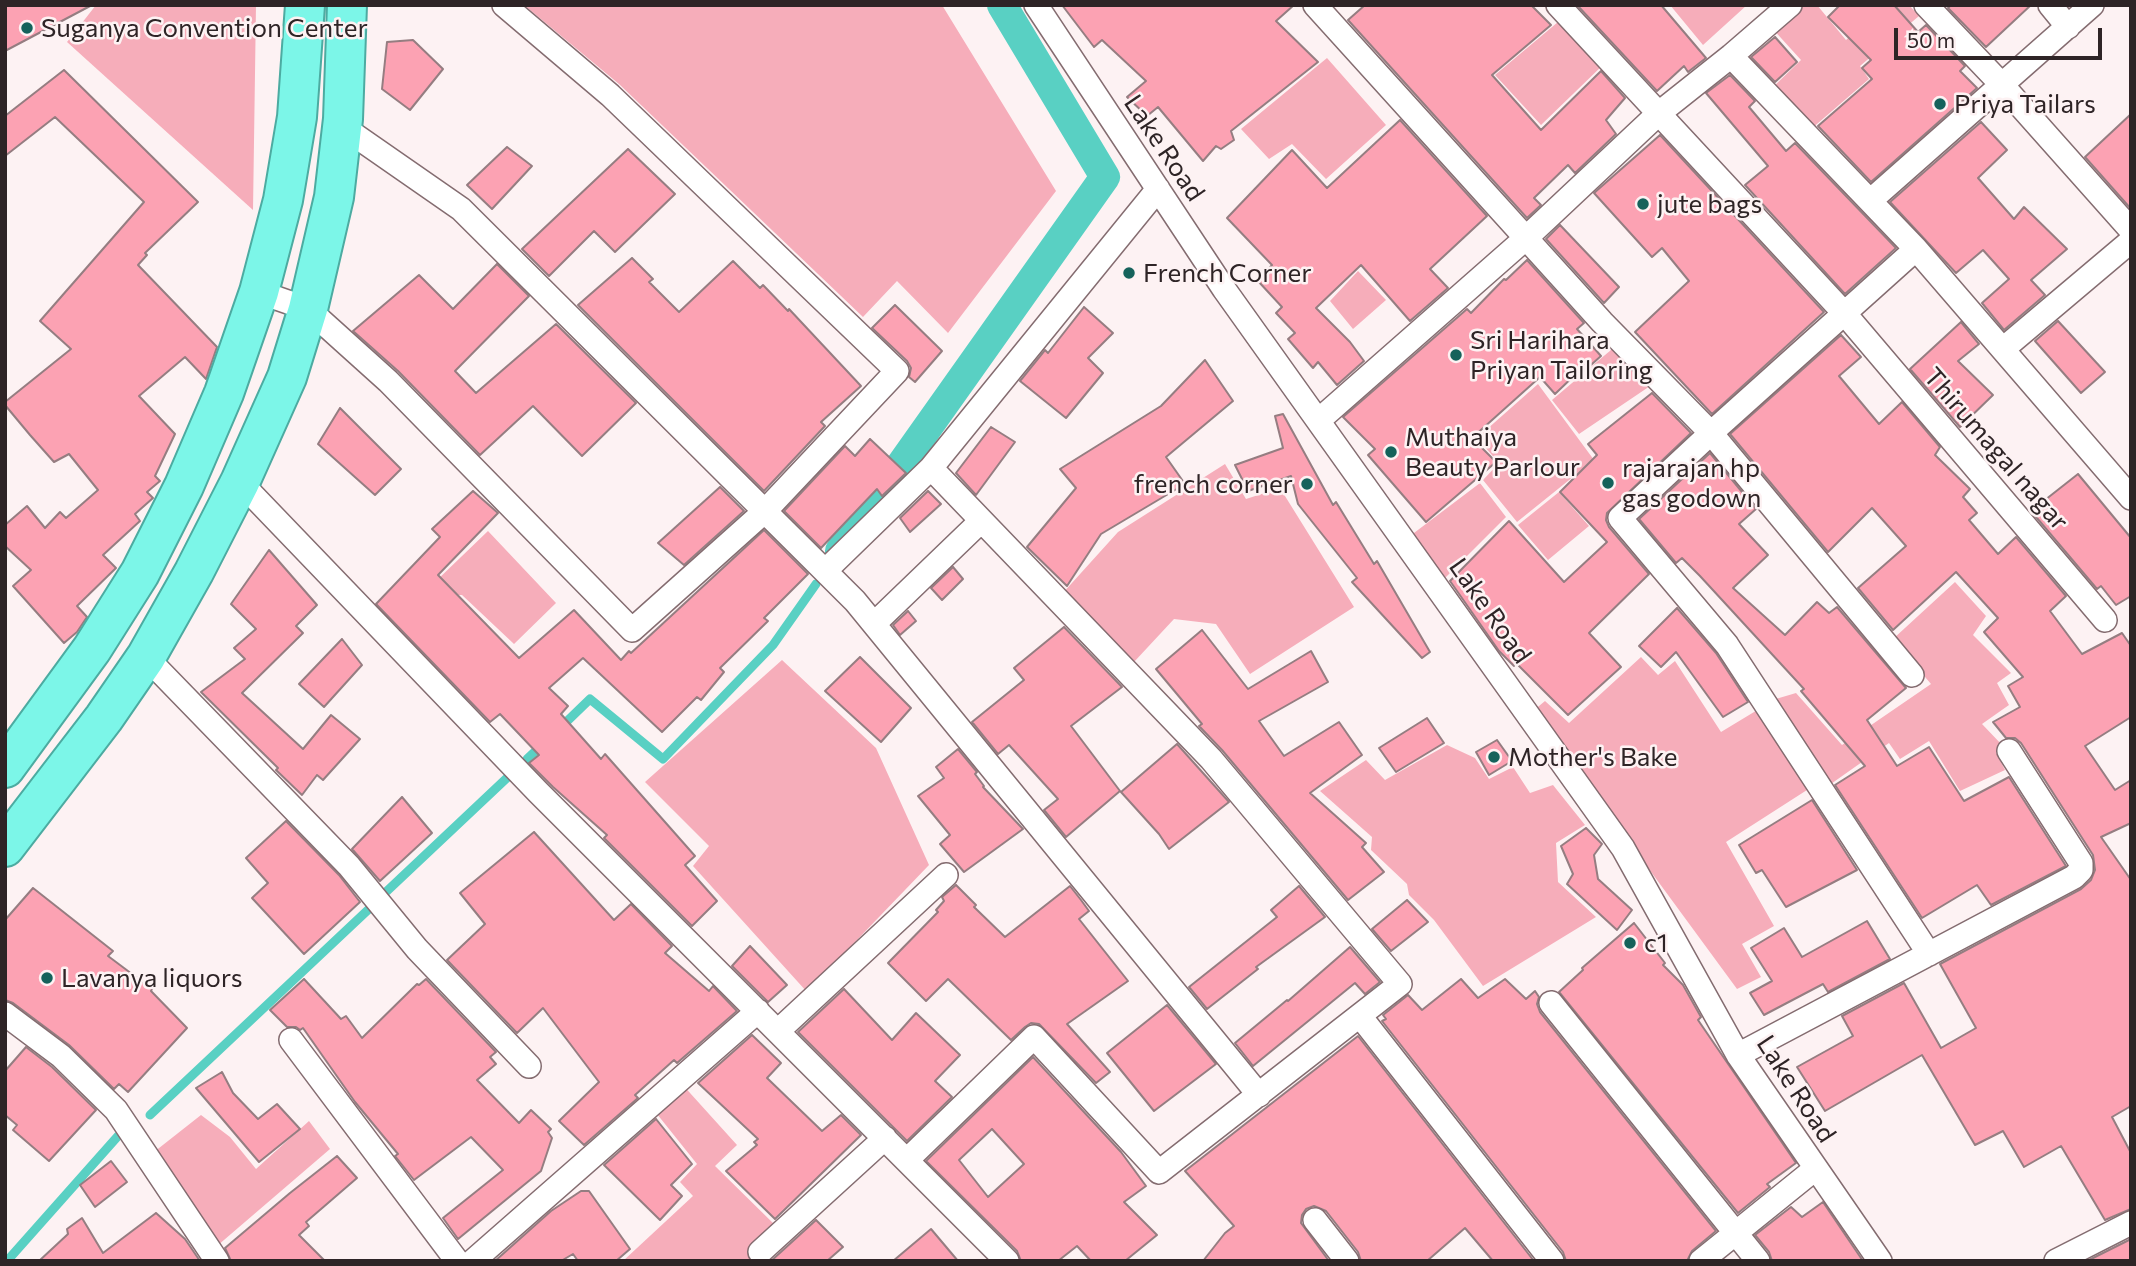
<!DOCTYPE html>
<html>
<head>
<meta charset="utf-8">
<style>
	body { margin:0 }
	#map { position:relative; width:2136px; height:1266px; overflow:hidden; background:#fdf2f3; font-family:Commissioner,sans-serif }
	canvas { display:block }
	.frame { position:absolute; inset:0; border:7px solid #2e2426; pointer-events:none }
	.scale { position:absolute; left:1894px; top:28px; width:208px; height:32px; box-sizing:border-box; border:4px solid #2e2426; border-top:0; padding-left:9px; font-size:21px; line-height:24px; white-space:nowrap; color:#2e2426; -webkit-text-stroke:5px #fdf2f3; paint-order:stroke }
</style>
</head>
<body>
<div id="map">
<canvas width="2136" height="1266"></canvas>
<div class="frame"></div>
<div class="scale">50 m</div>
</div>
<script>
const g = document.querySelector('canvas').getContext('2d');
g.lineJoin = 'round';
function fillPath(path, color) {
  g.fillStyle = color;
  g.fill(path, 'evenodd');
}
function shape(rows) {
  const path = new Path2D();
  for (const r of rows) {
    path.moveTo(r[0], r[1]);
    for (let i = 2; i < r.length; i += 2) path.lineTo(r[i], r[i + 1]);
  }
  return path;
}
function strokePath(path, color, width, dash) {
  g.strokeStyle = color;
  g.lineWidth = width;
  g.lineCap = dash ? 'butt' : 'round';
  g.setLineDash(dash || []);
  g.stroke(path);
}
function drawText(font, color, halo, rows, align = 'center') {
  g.font = font + ' Commissioner,sans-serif';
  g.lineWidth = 5;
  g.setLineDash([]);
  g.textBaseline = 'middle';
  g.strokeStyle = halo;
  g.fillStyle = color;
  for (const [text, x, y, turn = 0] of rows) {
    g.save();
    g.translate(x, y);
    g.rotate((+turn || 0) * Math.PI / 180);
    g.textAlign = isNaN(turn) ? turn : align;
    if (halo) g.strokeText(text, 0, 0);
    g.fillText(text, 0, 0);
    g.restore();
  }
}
fillPath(shape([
	[96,5,256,5,253,210,67,42],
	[524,5,942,5,1056,191,948,333,897,281,863,317,619,84],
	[1670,5,1747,5,1703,45],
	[1797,5,1817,5,1846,40,1884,5,1909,5,1919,16,1860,66,1869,79,1810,130,1769,91,1801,60,1771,27],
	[1558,22,1604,64,1541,125,1495,75],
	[1327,58,1386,125,1326,179,1292,144,1269,159,1241,129],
	[1358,271,1386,300,1353,329,1330,301],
	[1618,344,1656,382,1579,434,1552,400],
	[1538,384,1594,460,1517,522,1483,480,1499,463,1477,438],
	[1225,464,1246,499,1280,488,1354,607,1250,674,1216,624,1174,619,1134,662,1062,594,1118,532],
	[1480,483,1506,517,1441,582,1410,536],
	[1559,492,1589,526,1548,560,1518,525],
	[488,531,556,603,514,644,462,595,446,595,435,582],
	[1955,582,1986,616,1973,635,2011,673,1997,683,2009,705,1982,724,2003,746,1996,752,2005,770,1960,791,1929,741,1900,759,1889,743,1828,786,1769,701,1796,693,1842,745,1931,684,1893,639],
	[1641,657,1658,675,1675,661,1721,732,1759,709,1807,790,1726,842,1774,926,1742,944,1761,977,1737,989,1533,711,1545,701,1569,723],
	[782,660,876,748,929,865,807,992,693,866,709,846,645,782],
	[1447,745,1475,758,1489,779,1513,767,1530,793,1553,785,1585,825,1556,843,1558,882,1596,917,1483,986,1434,920,1409,895,1407,884,1371,850,1372,837,1320,791,1366,760,1385,780],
	[681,1083,737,1145,715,1166,776,1226,759,1261,623,1261,693,1196,680,1182,697,1164,653,1109],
	[201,1115,230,1137,256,1169,309,1121,330,1149,217,1246,154,1152]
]), '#f6adba');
strokePath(shape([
	[559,729,590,699,663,759,773,645,816,584],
	[527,759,544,743],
	[387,891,509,776],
	[150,1115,370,908],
	[7,1261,118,1136]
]), '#59d0c3', 9);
strokePath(shape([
	[840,551,1105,177,1002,5]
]), '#59d0c3', 30);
const building = shape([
	[5,5,92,5,5,51,5,5],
	[1062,5,1294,5,1276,21,1318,62,1231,131,1234,140,1221,149,1216,146,1203,161,1158,107,1147,116,1127,97,1146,81,1102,40,1094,47,1062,5],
	[1365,5,1531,5,1551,25,1492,75,1541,130,1601,71,1625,98,1606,120,1616,134,1575,173,1568,165,1534,198,1541,205,1527,218,1348,20,1365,5],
	[1577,5,1661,5,1706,58,1688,72,1684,66,1657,91,1577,5],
	[1840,5,1894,5,1918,32,1926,25,1965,66,1960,71,1977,88,1871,182,1818,126,1872,79,1862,68,1871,60,1828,17,1840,5],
	[1951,5,2031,5,1986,47,1948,8,1951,5],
	[1775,37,1797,62,1775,82,1751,57,1775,37],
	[413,40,443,69,410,110,382,89,387,42,413,40],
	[64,70,198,202,145,253,147,255,138,265,217,347,206,379,185,357,139,396,175,434,155,476,160,481,147,492,153,498,135,514,140,521,103,555,116,568,77,606,87,617,77,632,64,643,13,586,31,570,5,546,5,525,27,506,45,528,60,512,66,518,98,490,69,454,54,462,30,435,5,405,5,402,71,349,40,321,144,202,55,117,5,156,5,116,64,70],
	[1730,75,1755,101,1749,107,1786,151,1795,143,1896,248,1845,294,1745,185,1768,166,1706,93,1730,75],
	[2131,114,2131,209,2085,157,2131,114],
	[1400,120,1487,216,1430,269,1448,288,1410,321,1361,265,1316,308,1350,342,1364,361,1337,385,1318,362,1313,368,1288,339,1295,333,1276,313,1282,307,1258,281,1272,265,1227,218,1292,150,1327,188,1400,120],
	[1981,122,2007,150,1978,178,2014,219,2024,207,2067,249,2031,280,2045,295,2004,330,1982,303,2009,279,1983,250,1956,273,1890,202,1981,122],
	[1660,135,1824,312,1712,414,1635,332,1689,281,1662,248,1652,257,1594,193,1660,135],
	[507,147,532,166,492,209,467,185,507,147],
	[628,149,675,194,615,252,594,231,549,276,522,249,628,149],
	[1560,225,1619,287,1604,303,1546,239,1560,225],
	[632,258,653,279,649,282,679,312,733,261,760,288,763,285,788,311,789,309,861,386,821,422,825,426,764,491,578,305,632,258],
	[1527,260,1584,323,1577,329,1601,356,1583,372,1581,369,1555,394,1540,377,1472,438,1496,462,1426,522,1368,455,1375,449,1343,417,1467,309,1471,313,1504,279,1506,280,1527,260],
	[497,264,529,296,455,371,476,393,556,324,636,403,582,456,533,406,480,455,398,371,353,331,419,275,453,309,497,264],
	[895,305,942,351,915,382,909,377,911,368,907,361,872,328,895,305],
	[1084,307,1113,333,1088,358,1103,373,1066,418,1020,381,1045,350,1048,353,1084,307],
	[2058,321,2105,372,2081,393,2035,341,2058,321],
	[1961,322,1979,344,1958,361,1993,395,1960,427,1910,369,1961,322],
	[1841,335,1861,357,1839,376,1879,424,1902,402,1940,447,1935,455,1970,489,1963,497,1977,513,1969,520,1998,554,2016,537,2066,596,2050,611,2082,654,2122,633,2131,646,2131,717,2085,746,2115,790,2131,780,2131,823,2101,837,2131,880,2131,1106,2112,1117,2131,1153,2131,1209,2105,1220,2061,1146,2024,1167,2003,1131,1975,1145,1922,1055,1825,1111,1797,1067,1853,1036,1842,1016,1904,983,1941,1048,1976,1028,1940,964,2081,889,2091,880,2095,870,2093,855,2021,743,2015,738,2006,738,1993,722,2020,707,2008,686,2023,677,1984,632,1998,618,1956,572,1893,630,1858,588,1906,546,1872,508,1828,552,1730,434,1841,335],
	[1205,360,1233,401,1166,457,1185,484,1101,534,1067,586,1027,547,1076,488,1060,469,1161,406,1205,360],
	[1652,393,1691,433,1607,513,1606,520,1609,527,1649,574,1589,633,1621,667,1568,715,1516,663,1514,666,1499,651,1450,581,1509,521,1564,582,1607,542,1560,492,1597,455,1588,444,1652,393],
	[340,408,401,469,375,495,318,444,340,408],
	[1283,414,1333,505,1336,502,1374,564,1377,561,1430,652,1422,658,1352,582,1357,578,1298,504,1291,476,1248,491,1235,465,1283,448,1275,416,1283,414],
	[991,427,1015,442,976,495,956,473,991,427],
	[870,439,906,473,882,496,877,489,821,548,784,511,845,446,855,456,870,439],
	[1710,453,1756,509,1739,524,1768,555,1733,588,1785,635,1817,602,1829,613,1837,607,1906,688,1867,720,1897,766,1929,747,1964,801,2009,777,2066,866,1991,905,1977,885,1922,918,1835,785,1865,766,1801,691,1804,689,1700,576,1682,558,1676,563,1639,519,1710,453],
	[2078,474,2131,538,2131,596,2116,605,2101,586,2097,589,2031,511,2078,474],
	[720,487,744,511,684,565,658,543,720,487],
	[473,491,498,513,438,575,519,658,574,610,621,660,629,651,631,653,764,530,808,574,764,618,768,621,720,668,724,672,701,700,697,697,662,732,583,658,549,688,568,706,561,714,601,759,605,754,695,856,685,865,717,901,692,926,604,838,607,835,553,787,529,763,539,755,500,714,490,722,376,604,440,537,432,529,473,491],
	[928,491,941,504,910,532,900,518,928,491],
	[269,550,317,605,296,626,303,633,242,693,303,749,331,715,360,739,323,780,317,775,302,795,276,770,278,768,201,692,245,659,234,648,256,629,231,604,269,550],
	[953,567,963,579,942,600,931,588,953,567],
	[1677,608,1716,653,1748,702,1723,717,1676,652,1661,667,1639,646,1677,608],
	[908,611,916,621,900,635,893,625,908,611],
	[1064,627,1122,687,1071,726,1120,791,1066,837,1044,810,1058,799,1009,745,998,754,972,722,1024,680,1014,668,1064,627],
	[1202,630,1248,689,1311,651,1328,682,1259,721,1284,756,1339,722,1362,755,1310,793,1366,843,1362,847,1384,872,1348,900,1222,750,1199,726,1202,724,1156,669,1202,630],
	[342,639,362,665,324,707,299,684,342,639],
	[860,657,911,708,881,742,825,691,860,657],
	[1427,718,1444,743,1396,772,1379,748,1427,718],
	[1497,740,1512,761,1489,775,1476,752,1497,740],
	[1177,744,1229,802,1169,849,1159,834,1121,792,1177,744],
	[958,749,977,772,975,774,984,786,983,787,1023,829,964,872,940,844,950,835,918,796,944,778,936,767,958,749],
	[402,797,432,833,380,881,352,849,402,797],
	[1812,800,1857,870,1786,907,1762,870,1756,873,1739,845,1812,800],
	[286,821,339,875,360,902,304,954,252,898,268,883,246,858,286,821],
	[1586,828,1602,844,1594,855,1598,879,1632,910,1617,930,1567,884,1573,874,1561,846,1586,828],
	[534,832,614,920,631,904,672,946,665,953,709,991,713,986,737,1011,677,1063,674,1060,635,1095,638,1098,584,1145,559,1121,599,1082,543,1008,517,1033,447,960,485,924,460,893,534,832],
	[956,885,976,905,974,907,1005,937,1070,886,1081,900,1089,911,1079,919,1128,981,1067,1024,1110,1072,1096,1083,1039,1024,1031,1023,1025,1027,1011,1040,948,979,926,1001,888,963,938,912,936,910,944,901,942,897,956,885],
	[1299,886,1325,917,1256,967,1258,969,1207,1009,1189,987,1277,917,1271,910,1299,886],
	[33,888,113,951,108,956,152,989,151,991,187,1028,128,1092,119,1084,114,1089,69,1045,13,1003,5,1000,5,920,33,888],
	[1407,900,1428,922,1391,951,1372,929,1407,900],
	[1867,921,1890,959,1828,992,1823,984,1764,1015,1750,993,1772,981,1751,948,1784,928,1802,957,1867,921],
	[1634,923,1665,963,1663,965,1683,985,1701,1017,1698,1020,1796,1163,1767,1184,1770,1187,1738,1213,1559,992,1583,970,1582,968,1634,923],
	[750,946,787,985,768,1002,732,966,750,946],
	[1350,947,1380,982,1365,994,1355,983,1253,1066,1235,1043,1287,1000,1288,1001,1350,947],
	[304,979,341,1019,346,1016,362,1038,417,984,419,985,426,979,496,1052,490,1057,496,1064,477,1080,519,1123,531,1110,551,1129,548,1132,552,1138,541,1171,458,1239,443,1218,503,1170,471,1137,414,1180,395,1156,398,1154,355,1102,303,1028,300,1030,296,1027,287,1027,270,1010,304,979],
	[1461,979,1478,998,1505,979,1526,999,1535,991,1539,997,1537,1004,1540,1012,1716,1231,1692,1251,1687,1261,1566,1261,1563,1252,1382,1021,1386,1019,1383,1015,1408,995,1422,1010,1461,979],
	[844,989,892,1040,916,1013,960,1055,935,1081,952,1097,907,1141,798,1032,844,989],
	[1167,1005,1216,1064,1154,1111,1107,1053,1167,1005],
	[752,1035,781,1063,767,1078,822,1131,841,1115,861,1135,775,1219,726,1171,757,1145,754,1142,758,1139,698,1083,752,1035],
	[1358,1036,1534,1261,1493,1261,1465,1228,1427,1261,1361,1261,1358,1252,1326,1211,1314,1206,1306,1209,1302,1215,1301,1223,1329,1261,1203,1261,1225,1233,1234,1226,1185,1171,1358,1036],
	[26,1047,52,1067,96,1110,49,1161,13,1130,17,1125,5,1115,5,1071,26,1047],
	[1033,1057,1121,1152,1146,1186,1124,1202,1157,1235,1125,1261,1091,1261,1077,1246,1058,1261,1021,1261,1017,1251,926,1161,1033,1057],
	[992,1129,1024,1164,988,1197,959,1160,992,1129],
	[222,1072,233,1093,258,1119,277,1104,300,1129,259,1162,196,1088,222,1072],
	[656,1119,692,1164,671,1185,682,1196,660,1220,604,1165,656,1119],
	[337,1156,357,1178,306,1222,309,1226,299,1235,325,1261,231,1261,225,1248,290,1193,337,1156],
	[111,1161,127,1182,95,1207,80,1185,111,1161],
	[581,1191,589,1191,630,1249,616,1261,578,1261,573,1254,561,1261,495,1261,551,1211,581,1191],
	[1823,1202,1863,1261,1772,1261,1769,1252,1755,1235,1791,1207,1802,1217,1823,1202],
	[156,1213,185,1239,200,1261,39,1261,68,1234,67,1229,82,1218,103,1253,156,1213],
	[816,1220,843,1247,827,1261,771,1261,816,1220],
	[931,1229,958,1261,893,1261,931,1229],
	[2131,1239,2131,1261,2087,1261,2131,1239]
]);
fillPath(building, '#fca2b3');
strokePath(building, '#957d81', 2);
const minor = shape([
	[1036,5,1224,289,1623,848,1738,1055,1880,1261],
	[1315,5,1602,322,1711,433,1912,675],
	[1558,5,1845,314,2105,620],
	[1926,5,2002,85,2131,230],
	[2050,5,2068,27],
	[1731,56,1916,249,2131,498],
	[343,127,461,209,855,601,1259,1095],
	[1870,201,2092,5],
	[1916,249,1711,433,1620,518,1727,645,1929,954],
	[259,292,308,309,388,381,632,630,765,511,897,371,610,95,504,5],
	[2003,349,2131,241],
	[1319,420,1526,238,1658,114,1731,56,1790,5],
	[240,482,538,792,1007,1261],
	[825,571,931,468],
	[874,624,981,521],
	[146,657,349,866,417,949,529,1066],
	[1551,1003,1758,1261],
	[5,1014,61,1056,116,1110,217,1261],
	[1360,1016,1552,1261],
	[778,1031,946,875],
	[291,1040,457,1261],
	[1738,1055,2074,877,2081,870,2081,863,2009,751],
	[907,1160,1034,1037,1159,1172,1400,984,1211,759,931,468,1158,189],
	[1315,1220,1347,1261],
	[760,1252,885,1138],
	[473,1261,758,1011],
	[1701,1261,1815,1169],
	[2056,1261,2131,1223]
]);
const trunk = shape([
	[5,768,92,649,140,573,184,486,224,393,259,292,283,200,297,117,305,5],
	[5,847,104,718,146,657,194,572,240,482,287,377,308,309,334,197,343,119,347,5]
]);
strokePath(minor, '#846c70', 26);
strokePath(trunk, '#4caba1', 42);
strokePath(minor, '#fff', 23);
strokePath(trunk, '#7cf6e8', 38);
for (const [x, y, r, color] of [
	[27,28,7,"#15625b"],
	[1940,104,7,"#15625b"],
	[1643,204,7,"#15625b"],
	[1129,273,7,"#15625b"],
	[1456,355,7,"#15625b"],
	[1391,452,7,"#15625b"],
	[1608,483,7,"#15625b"],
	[1307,484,7,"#15625b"],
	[1494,757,7,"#15625b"],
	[1630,943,7,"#15625b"],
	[47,978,7,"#15625b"]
]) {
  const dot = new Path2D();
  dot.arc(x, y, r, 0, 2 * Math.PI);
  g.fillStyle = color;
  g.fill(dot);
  strokePath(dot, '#fdf2f3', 2.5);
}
drawText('26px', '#2e2426', '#fdf2f3', [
	["Suganya Convention Center",41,28],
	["Priya Tailars",1954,104],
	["jute bags",1657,204],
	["French Corner",1143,273],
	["Sri Harihara",1470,340],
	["Priyan Tailoring",1470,370],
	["Muthaiya",1405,437],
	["Beauty Parlour",1405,467],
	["rajarajan hp",1622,468],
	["gas godown",1622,498],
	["french corner",1293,484,"right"],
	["Mother's Bake",1508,757],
	["c1",1644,943],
	["Lavanya liquors",61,978]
], 'left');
drawText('26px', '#2e2426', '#fdf2f3', [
	["Lake Road",1164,148,56],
	["Thirumagal nagar",1996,449,49],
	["Lake Road",1490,611,55],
	["Lake Road",1796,1089,57]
]);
</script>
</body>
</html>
